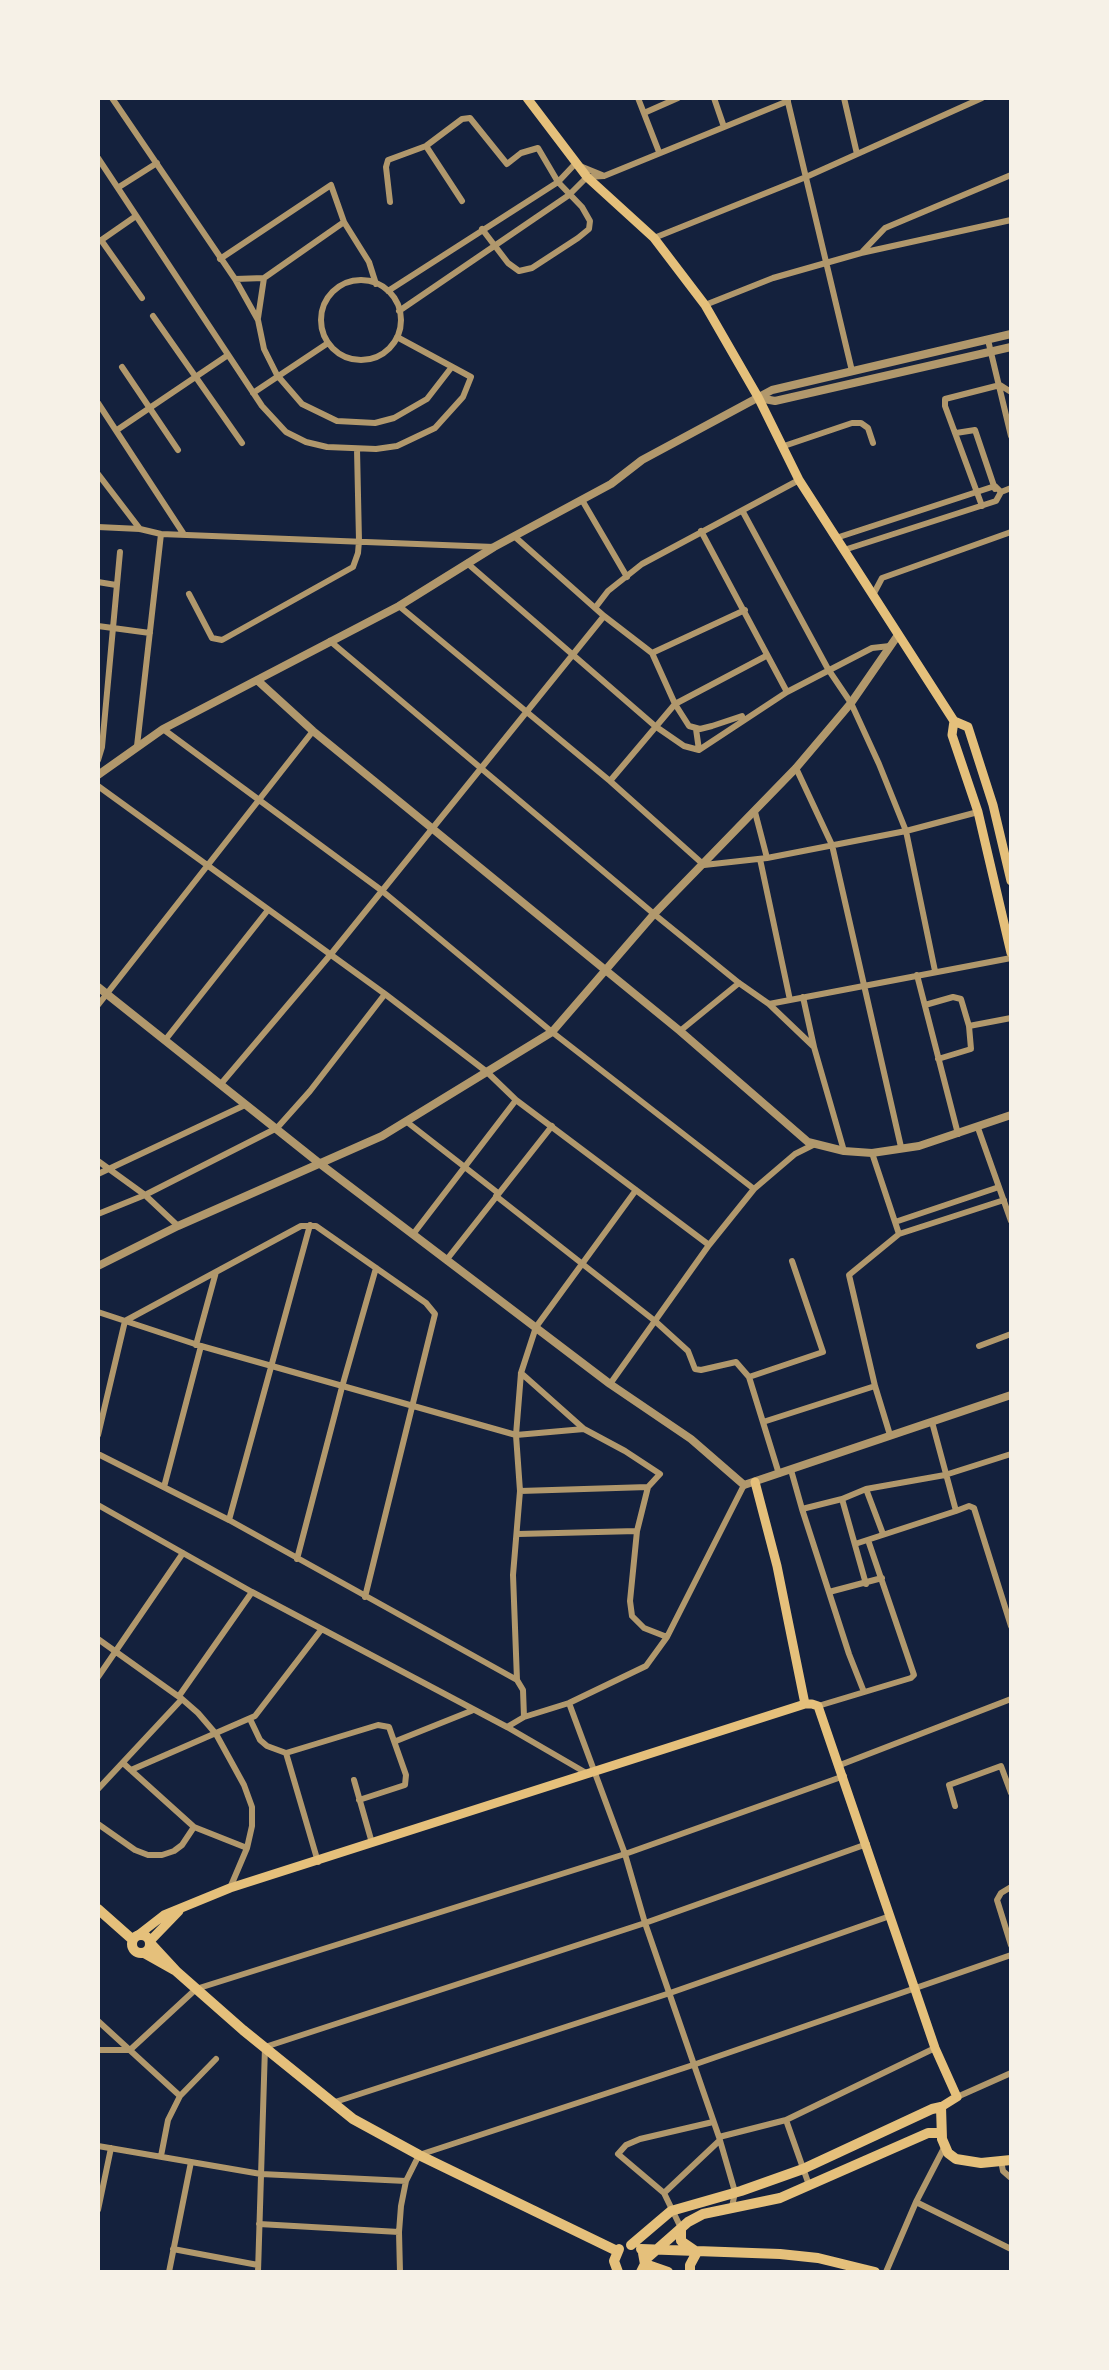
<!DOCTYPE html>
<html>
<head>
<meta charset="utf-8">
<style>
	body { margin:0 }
	#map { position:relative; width:1109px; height:2370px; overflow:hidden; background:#14213d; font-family:Montserrat,sans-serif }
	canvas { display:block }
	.frame { position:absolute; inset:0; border:100px solid #f6f1e7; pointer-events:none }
</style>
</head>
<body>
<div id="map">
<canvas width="1109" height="2370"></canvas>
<div class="frame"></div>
</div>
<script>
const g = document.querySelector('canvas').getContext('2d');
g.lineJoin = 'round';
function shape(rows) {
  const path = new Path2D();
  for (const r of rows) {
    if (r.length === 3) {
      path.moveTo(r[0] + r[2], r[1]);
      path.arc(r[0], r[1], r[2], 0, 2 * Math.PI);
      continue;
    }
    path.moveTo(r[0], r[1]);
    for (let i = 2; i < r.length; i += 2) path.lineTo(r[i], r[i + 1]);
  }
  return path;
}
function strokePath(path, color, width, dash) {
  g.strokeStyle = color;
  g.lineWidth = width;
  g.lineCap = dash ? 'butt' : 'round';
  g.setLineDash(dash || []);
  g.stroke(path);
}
strokePath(shape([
	[112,98,235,279,258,320,264,349,277,375,302,404,337,421,375,423,394,418,427,399,451,368],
	[638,98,659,152],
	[714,98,724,127],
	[787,98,852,371],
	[844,98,857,154],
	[644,113,678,98],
	[426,146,462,201],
	[98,158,262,406,286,432,306,442,327,447,376,449,397,446,435,428,463,397,471,377,397,337],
	[119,187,157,163],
	[390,202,386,167,388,160,426,146,462,119,470,118,507,164,521,153,538,148,558,182,582,207,590,221,589,229,578,238,532,268,519,271,508,263,482,229],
	[654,238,806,177,982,98],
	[101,240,142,298],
	[100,241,136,216],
	[863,251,885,228,1011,175],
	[220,259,331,185,344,222],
	[235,279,264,278,344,222,369,262,376,284],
	[361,320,40],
	[388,291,558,182,575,164,602,175],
	[705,305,773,278,861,253,1011,220],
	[399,311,569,195,587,177,604,176,788,101],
	[153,316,242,443],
	[258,318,264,278],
	[988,340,1011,436],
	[122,367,178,450],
	[253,393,328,343],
	[98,403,183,533],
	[117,430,228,355],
	[956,433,975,430,995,489],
	[784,446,852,423,861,423,868,428,873,443],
	[98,474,140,529],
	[582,500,627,577],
	[982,506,945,406,945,399,1000,385,1011,392],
	[743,512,828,669,851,703,879,764,906,831,935,971],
	[98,527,140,529,161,534,494,547],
	[514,536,604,616,652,653,675,704,689,726,700,729,712,726,742,716],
	[836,538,995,486,1001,492],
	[844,550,996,501,1001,492,1011,488],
	[467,563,655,726,684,746,699,750,787,692,701,531],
	[98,582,116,585],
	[189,594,212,638,222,640,353,567,358,553,359,541,357,449],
	[873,595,882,578,1011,532],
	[399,606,610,781,704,865,767,858,906,831,978,812],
	[595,608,608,591,642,564,799,480],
	[98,626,150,633],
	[330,641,654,914,739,983,769,1004,814,1047,844,1151],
	[652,653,745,610],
	[787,692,872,648,890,646],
	[163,729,381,890,552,1032,754,1189],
	[696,729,699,750],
	[137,746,161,534],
	[98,760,102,747,120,552],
	[796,768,832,845,901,1147],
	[610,781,675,704,766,656],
	[98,786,385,994,487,1072,516,1100,709,1245],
	[755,812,767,858],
	[760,859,790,1000],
	[917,975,958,1134],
	[803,997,814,1047],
	[769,1004,1011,958],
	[98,1005,313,731],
	[925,1005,953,997,961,999,969,1026,1011,1018],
	[680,1031,739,983],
	[166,1039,268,910],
	[938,1059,971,1049,969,1026],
	[220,1085,331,954,604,616],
	[407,1122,498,1193],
	[978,1128,1011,1221],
	[872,1153,899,1234,849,1275,875,1386,890,1435],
	[98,1161,145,1195,178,1226],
	[98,1174,245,1105],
	[496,1196,655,1321,688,1351,695,1369,701,1370,736,1362,749,1377],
	[98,1214,145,1195,277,1128,310,1091,385,994],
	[895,1222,999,1187],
	[414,1233,516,1100],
	[899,1234,1004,1200],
	[448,1258,552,1126],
	[98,1312,201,1346,516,1435,584,1429,625,1451,660,1474,648,1487,637,1531,630,1601,632,1616,644,1628,667,1637],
	[196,1345,216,1272],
	[979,1346,1011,1334],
	[521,1373,584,1429],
	[610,1384,709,1245,754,1189,795,1154,815,1144],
	[763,1422,875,1386],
	[98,1435,125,1321,301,1226,316,1226,426,1303,435,1314,365,1597],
	[100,1455,229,1520,517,1680],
	[791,1470,802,1509],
	[779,1474,749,1377,823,1352,792,1261],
	[164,1487,201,1346],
	[866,1489,883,1534],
	[520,1491,648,1487],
	[842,1499,866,1584],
	[98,1505,252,1592,507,1727,588,1774],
	[956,1511,969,1506,974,1508,1011,1626],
	[229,1520,310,1225],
	[518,1534,637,1531],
	[855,1544,956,1511,932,1422],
	[297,1559,342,1387,376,1268],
	[829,1592,882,1578],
	[98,1639,182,1699,198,1713,216,1734,244,1785,252,1807,252,1826,247,1848,230,1888],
	[98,1677,183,1553],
	[864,1692,849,1654,802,1509,842,1499,866,1489,945,1475,1011,1454],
	[179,1696,252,1592],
	[569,1703,625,1854,645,1923,719,2137,735,2192,732,2207],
	[818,1706,911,1678,914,1675,868,1540],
	[524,1717,569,1703,646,1666,667,1637,744,1485],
	[250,1719,260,1740,267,1746,286,1753,378,1725,389,1727,406,1775,405,1785,359,1800],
	[507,1727,524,1717,523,1690,517,1680,513,1575,520,1491,516,1435,521,1373,536,1327,636,1190],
	[396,1741,471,1711],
	[286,1753,318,1862],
	[123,1763,194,1827,247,1848],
	[840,1765,1011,1699],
	[131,1770,255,1716,321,1630],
	[354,1780,372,1843],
	[98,1789,182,1699],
	[955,1806,949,1785,1001,1766,1011,1793],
	[98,1824,135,1850,148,1855,162,1855,174,1851,182,1845,194,1827],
	[1011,1887,1001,1893,997,1900,1011,1945],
	[98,2021,180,2096],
	[98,2050,130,2050,196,1989,625,1854,844,1776],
	[957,2097,1011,2073],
	[332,2103,670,1993,890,1916],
	[786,2120,809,2185],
	[719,2137,786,2120,935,2048],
	[98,2146,261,2174,406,2181],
	[161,2156,168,2120,180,2096,216,2059],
	[1001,2161,1003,2171,1011,2178],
	[664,2193,719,2141],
	[916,2202,1011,2249],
	[98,2210,111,2148],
	[259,2224,399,2232],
	[681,2228,664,2193,618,2154,626,2145,640,2139,713,2122],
	[173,2249,258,2265],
	[169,2272,191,2162],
	[258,2272,265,2047,645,1923,867,1844],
	[400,2272,399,2232,401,2206,406,2181,419,2155,693,2065,1011,1955],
	[886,2272,916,2202,945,2146]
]), '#b1986c', 6);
strokePath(shape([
	[759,398,775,401,1011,347],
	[257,680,313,731,680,1031,808,1142,844,1151,872,1153,919,1146,1011,1115],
	[98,775,163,729,399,606,494,547,611,484,642,460,772,390,1011,334],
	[98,987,319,1163,610,1384,691,1439,744,1485,1011,1395],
	[98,1266,178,1226,382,1136,552,1032,654,914,796,768,851,703,898,635]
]), '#b1986c', 8);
strokePath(shape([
	[527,98,587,177,654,238,705,305,758,397,799,480,954,721,968,727,993,805,1011,881],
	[954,721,952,735,978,812,1011,953],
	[755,1482,777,1566,805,1704],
	[137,1936,164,1915,230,1888,805,1704,812,1704,818,1706,935,2048,957,2097,941,2107],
	[150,1941,179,1911]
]), '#e5c07b', 9);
strokePath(shape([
	[98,1909,133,1940],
	[141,1944,9],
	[144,1953,176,1971,151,1944],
	[176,1971,243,2030,353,2119,419,2155,617,2251],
	[681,2228,681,2241,697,2252,690,2265,690,2272],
	[631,2245,671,2211,741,2191,803,2169,932,2109,941,2107,942,2139,948,2153,956,2159,981,2163,1011,2160],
	[641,2249,780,2254,818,2258,875,2272],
	[646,2259,688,2222,703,2214,780,2198,928,2133,941,2133],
	[645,2264,668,2272],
	[618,2272,614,2261,619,2249],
	[641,2272,645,2264,643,2253]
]), '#e5c07b', 10);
</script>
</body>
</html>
